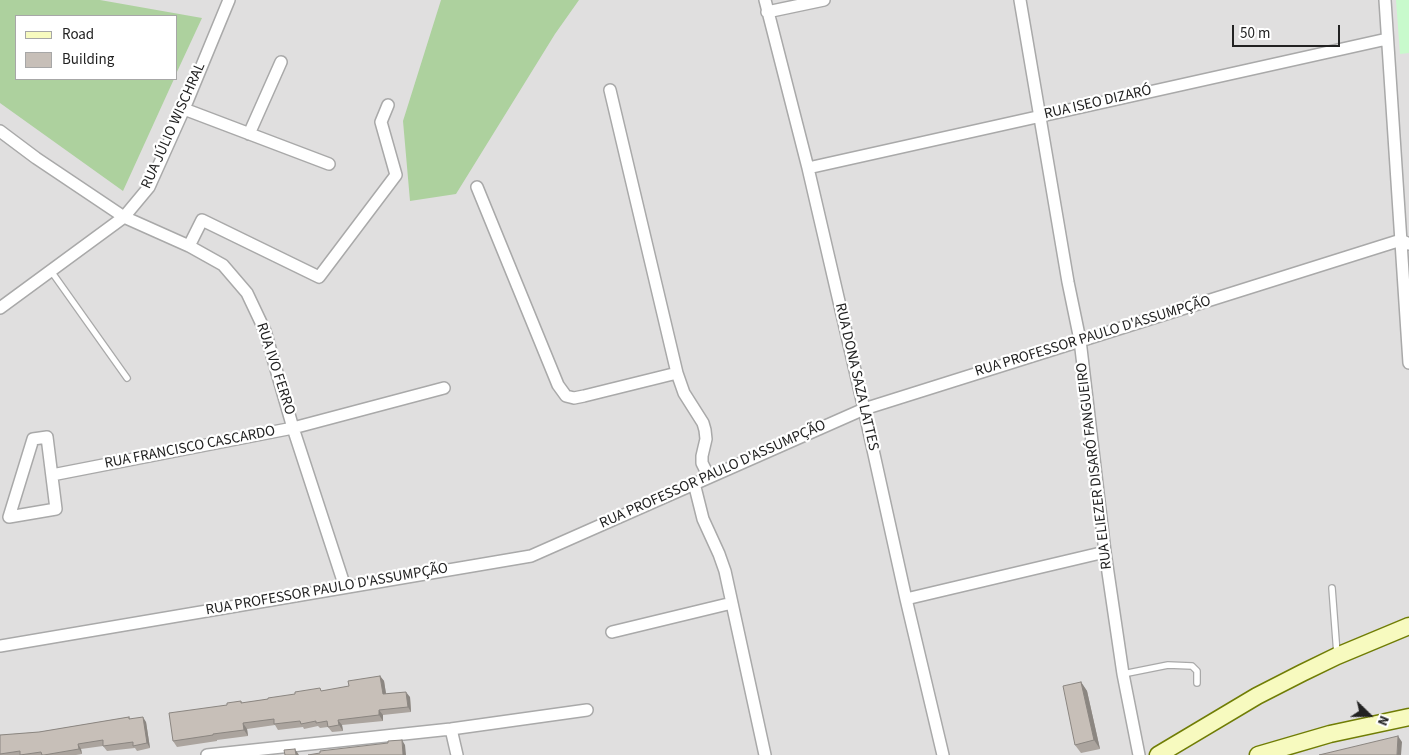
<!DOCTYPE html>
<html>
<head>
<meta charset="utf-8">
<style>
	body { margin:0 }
	#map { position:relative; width:1409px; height:755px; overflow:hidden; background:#f2efe9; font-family:"Source Sans 3",sans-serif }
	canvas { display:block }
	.legend { position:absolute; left:15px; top:15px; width:162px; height:65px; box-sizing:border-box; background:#fff; border:1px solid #a7a7a7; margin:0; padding:6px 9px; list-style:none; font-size:15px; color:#222 }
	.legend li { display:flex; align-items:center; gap:10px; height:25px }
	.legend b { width:25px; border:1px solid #a7a7a7 }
	.north { position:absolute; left:1344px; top:690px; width:50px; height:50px; -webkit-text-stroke:4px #fff; paint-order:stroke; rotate:112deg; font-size:14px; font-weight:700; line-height:20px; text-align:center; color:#222 }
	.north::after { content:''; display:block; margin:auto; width:18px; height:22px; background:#222; clip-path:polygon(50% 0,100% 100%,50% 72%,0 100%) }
	.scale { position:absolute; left:1232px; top:25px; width:108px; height:22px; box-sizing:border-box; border:2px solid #222; border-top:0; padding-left:6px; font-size:15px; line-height:18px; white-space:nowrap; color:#222; -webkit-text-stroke:4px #fff; paint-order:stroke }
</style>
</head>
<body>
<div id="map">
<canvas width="1409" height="755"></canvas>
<ul class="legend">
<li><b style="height:6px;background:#f7fabf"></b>Road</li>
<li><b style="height:14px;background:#c7bfb8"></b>Building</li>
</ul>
<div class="north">N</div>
<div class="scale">50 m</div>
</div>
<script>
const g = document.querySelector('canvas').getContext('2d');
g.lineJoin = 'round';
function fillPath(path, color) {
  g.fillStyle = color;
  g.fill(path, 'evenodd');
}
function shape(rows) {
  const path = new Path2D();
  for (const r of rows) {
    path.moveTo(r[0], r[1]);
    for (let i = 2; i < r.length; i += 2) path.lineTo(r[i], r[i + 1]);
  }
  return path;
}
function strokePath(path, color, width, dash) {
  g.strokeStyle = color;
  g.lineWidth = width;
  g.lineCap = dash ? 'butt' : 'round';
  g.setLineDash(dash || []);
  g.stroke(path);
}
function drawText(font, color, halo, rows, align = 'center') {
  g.font = font + ' "Source Sans 3",sans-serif';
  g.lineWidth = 4.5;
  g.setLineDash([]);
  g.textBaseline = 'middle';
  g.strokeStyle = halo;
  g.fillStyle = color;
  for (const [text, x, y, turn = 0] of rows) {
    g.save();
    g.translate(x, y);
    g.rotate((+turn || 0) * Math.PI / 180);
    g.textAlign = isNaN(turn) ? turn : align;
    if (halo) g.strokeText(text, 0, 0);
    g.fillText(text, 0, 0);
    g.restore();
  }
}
fillPath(shape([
	[0,0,1409,0,1409,755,0,755],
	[16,16,176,16,176,79,16,79]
]), '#e0dfdf');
fillPath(shape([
	[0,0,100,0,202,18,176,74,176,16,16,16,16,79,174,79,123,191,0,103],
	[441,0,579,0,555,34,456,194,410,201,403,121]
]), '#add19e');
fillPath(shape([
	[1396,0,1409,0,1409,53,1400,54]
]), '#c8facc');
const lane = shape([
	[51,271,127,378],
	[1332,588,1337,654],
	[1123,674,1168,665,1192,666,1197,671,1197,683]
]);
const street = shape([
	[765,0,808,168,864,409,906,599,943,755],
	[1020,0,1068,282,1080,340,1105,552,1123,674,1139,755],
	[1385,0,1409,363],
	[767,12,824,0],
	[610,90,677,373,684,393,703,423,705,430,706,439,702,456,702,463,709,477],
	[184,109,329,164],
	[0,131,36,158,124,217,189,246,223,265,247,293,265,331,293,428,345,587],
	[249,134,281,62],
	[808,168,1387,39],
	[477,187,558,385,566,396,574,398,584,396,677,373],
	[189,246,202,220,319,277,396,175,381,122,388,105],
	[0,308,124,217,149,187,184,109,229,0],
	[47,437,56,509,9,517,33,439,47,437],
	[52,475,293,428,444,388],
	[694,483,703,519,719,554,725,571,765,755],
	[906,599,1105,552],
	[612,632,732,603],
	[0,646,531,556,864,409,1401,240,1409,244],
	[451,729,457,755],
	[207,755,451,729,587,710]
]);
const secondary = shape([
	[1158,755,1257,696,1302,673,1337,656,1409,626],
	[1258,755,1330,734,1409,717]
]);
strokePath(lane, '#a9a9a9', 8);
strokePath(street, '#a9a9a9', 14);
strokePath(secondary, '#707d05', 19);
strokePath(lane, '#fff', 5.5);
strokePath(street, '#fff', 11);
strokePath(secondary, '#f7fabf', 16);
fillPath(shape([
	[380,676,384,681,386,694,410,697,411,712,383,715,383,721,342,725,343,731,332,732,328,727,320,728,318,726,304,729,303,727,278,730,275,725,247,729,248,736,217,740,217,741,177,747,173,741,227,705,241,701,242,703,322,691,349,686],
	[1081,682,1087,691,1100,749,1081,753,1075,745],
	[129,717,130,719,146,722,150,748,137,751,135,748,107,751,103,746,81,749,82,754,76,755,0,755,0,735,39,732]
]), '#aba49e');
fillPath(shape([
	[380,676,384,681,387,700,383,694],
	[1081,682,1087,691,1100,749,1094,740],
	[406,692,410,697,411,712,408,707],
	[379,710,383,715,383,721,379,715],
	[143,717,146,722,150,748,147,743],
	[338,720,342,725,343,731,339,725],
	[243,723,247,729,248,736,244,730],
	[1398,736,1402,742,1401,755,1397,755],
	[402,740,405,745,406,755,403,755],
	[78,744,81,749,82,754,79,749],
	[295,749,299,755,296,755]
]), '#8b8681');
const building = shape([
	[380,676,383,694,406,692,408,707,379,710,379,715,338,720,339,725,328,727,327,721,316,723,316,721,301,724,300,721,274,724,274,719,243,723,244,730,213,734,213,735,173,741,169,713,227,705,227,703,241,701,241,703,268,699,268,698,295,694,295,692,320,688,321,691,349,686,348,681,380,676],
	[1081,682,1094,740,1075,745,1063,686,1081,682],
	[129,717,129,719,143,717,147,743,133,746,133,742,103,746,103,740,78,744,79,749,44,755,42,755,41,752,20,755,20,751,0,754,0,735,39,732,129,717],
	[1398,736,1397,755,1319,755,1398,736],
	[402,740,403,755,308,755,320,753,320,751,388,743,388,741,402,740],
	[295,749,296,755,285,755,284,750,295,749]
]);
fillPath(building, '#c7bfb8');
strokePath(building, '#8b8681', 1);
drawText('15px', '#222', '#fff', [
	["RUA ISEO DIZARÓ",1098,103,-13],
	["RUA JÚLIO WISCHRAL",174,126,-66],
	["RUA PROFESSOR PAULO D'ASSUMPÇÃO",1093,337,-17],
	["RUA IVO FERRO",275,369,72],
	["RUA DONA SAZA LATTES",856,377,77],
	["RUA FRANCISCO CASCARDO",190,448,-11],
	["RUA ELIEZER DISARÓ FANGUEIRO",1095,466,-97],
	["RUA PROFESSOR PAULO D'ASSUMPÇÃO",713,475,-24],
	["RUA PROFESSOR PAULO D'ASSUMPÇÃO",327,590,-10]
]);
</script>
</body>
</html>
